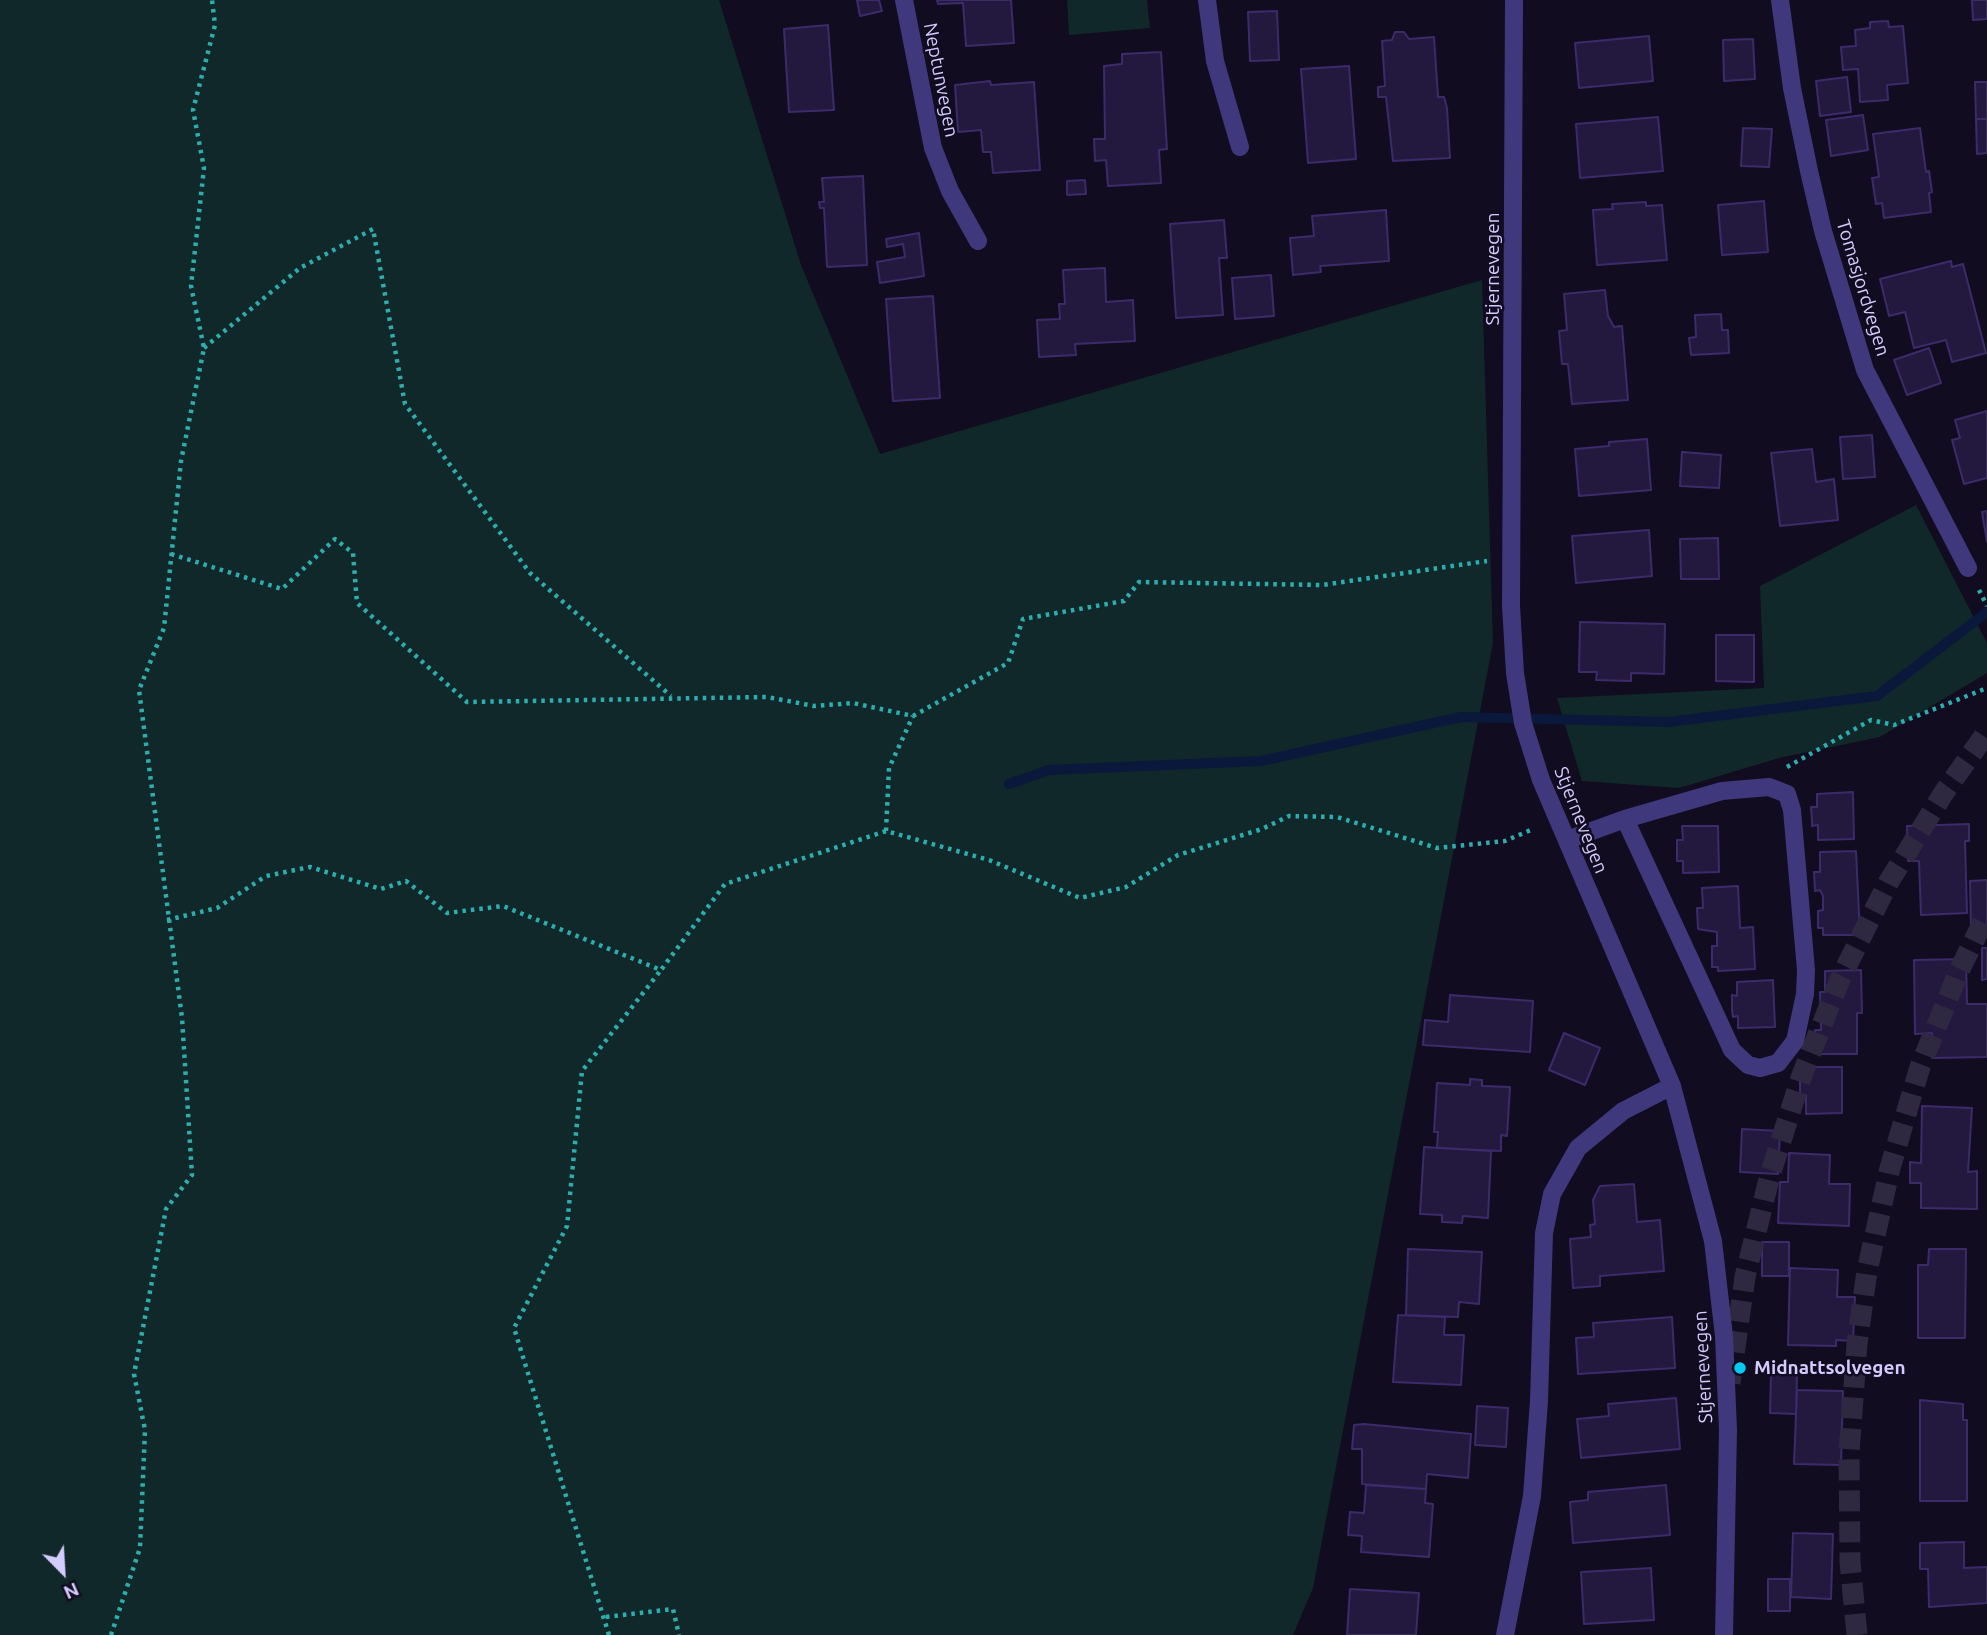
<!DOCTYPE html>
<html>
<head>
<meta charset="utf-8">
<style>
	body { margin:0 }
	#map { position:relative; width:1987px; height:1635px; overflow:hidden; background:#110c1f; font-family:Ubuntu,sans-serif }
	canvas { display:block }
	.north { position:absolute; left:28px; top:1537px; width:70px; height:70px; -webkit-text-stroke:5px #110c1f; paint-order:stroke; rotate:156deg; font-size:19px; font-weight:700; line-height:28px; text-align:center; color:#d4cbfe }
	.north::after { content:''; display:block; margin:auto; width:24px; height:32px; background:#d4cbfe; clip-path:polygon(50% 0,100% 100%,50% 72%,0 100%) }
</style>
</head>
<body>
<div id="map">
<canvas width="1987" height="1635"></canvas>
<div class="north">N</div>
</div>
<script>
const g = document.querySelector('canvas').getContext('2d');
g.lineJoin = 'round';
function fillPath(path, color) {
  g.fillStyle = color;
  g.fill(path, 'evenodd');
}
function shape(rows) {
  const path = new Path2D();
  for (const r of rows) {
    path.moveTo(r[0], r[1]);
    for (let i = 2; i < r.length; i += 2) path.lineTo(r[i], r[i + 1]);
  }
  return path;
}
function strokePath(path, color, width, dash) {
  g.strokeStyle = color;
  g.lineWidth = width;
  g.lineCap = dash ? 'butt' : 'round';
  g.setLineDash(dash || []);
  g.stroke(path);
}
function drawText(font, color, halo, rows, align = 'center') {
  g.font = font + ' Ubuntu,sans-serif';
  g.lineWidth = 5;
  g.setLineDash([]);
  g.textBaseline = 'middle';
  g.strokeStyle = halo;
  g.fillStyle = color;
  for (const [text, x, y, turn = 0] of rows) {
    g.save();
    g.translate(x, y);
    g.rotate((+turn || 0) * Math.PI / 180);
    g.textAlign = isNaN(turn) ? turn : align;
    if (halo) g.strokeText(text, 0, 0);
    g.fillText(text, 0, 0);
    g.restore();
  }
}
fillPath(shape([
	[0,0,719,0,801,265,880,454,1482,280,1493,643,1313,1588,1293,1635,0,1635],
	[1067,0,1147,0,1150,28,1069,35],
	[1916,505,1987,643,1987,673,1880,737,1779,758,1679,788,1582,781,1557,698,1764,688,1760,586]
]), '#102829');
strokePath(shape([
	[1009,784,1049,770,1261,761,1461,717,1668,722,1877,696,1987,612]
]), '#09183b', 10);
const building = shape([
	[857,0,879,0,882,11,860,16,857,0],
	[937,0,1011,0,1014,43,966,46,963,3,938,4,937,0],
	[1972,0,1987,0,1987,19,1973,20,1972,0],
	[1277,11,1279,60,1250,61,1248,12,1277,11],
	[1888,21,1889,27,1903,26,1908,83,1887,85,1888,100,1860,102,1858,69,1843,70,1841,47,1856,46,1855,30,1870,28,1870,22,1888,21],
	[828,25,834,110,789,112,784,29,828,25],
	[1395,32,1404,32,1409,39,1434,37,1438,97,1444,97,1447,108,1450,158,1393,161,1386,97,1378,97,1378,87,1385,86,1382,41,1392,40,1395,32],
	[1649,36,1653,81,1579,88,1575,43,1649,36],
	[1753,39,1755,79,1724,81,1723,40,1753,39],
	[1161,52,1167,149,1159,150,1161,183,1108,186,1106,160,1095,161,1094,139,1105,139,1104,66,1122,64,1122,54,1161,52],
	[1349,66,1356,159,1308,163,1301,69,1349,66],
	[1847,77,1851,112,1820,116,1816,81,1847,77],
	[990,81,991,85,1034,82,1040,170,993,173,991,152,983,152,981,130,958,132,955,85,990,81],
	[1975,82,1987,82,1987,119,1976,119,1975,82],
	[1863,115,1868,150,1831,156,1826,120,1863,115],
	[1658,117,1663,171,1580,178,1576,124,1658,117],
	[1976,119,1987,119,1987,153,1977,154,1976,119],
	[1743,128,1772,129,1769,167,1741,166,1743,128],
	[1920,128,1926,172,1929,171,1932,192,1929,193,1931,212,1884,218,1882,203,1876,204,1872,178,1879,177,1873,134,1920,128],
	[863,176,867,265,827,267,824,208,820,208,819,202,824,202,822,178,863,176],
	[1085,180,1086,194,1067,195,1067,181,1085,180],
	[1764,201,1768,252,1722,255,1718,205,1764,201],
	[1646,202,1646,206,1662,205,1667,260,1597,265,1593,210,1613,209,1612,204,1646,202],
	[1386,210,1389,261,1320,266,1321,272,1293,275,1290,238,1314,236,1312,216,1386,210],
	[1224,220,1227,258,1219,258,1223,315,1176,318,1170,224,1224,220],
	[919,233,924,276,880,283,877,262,905,257,903,244,887,247,886,239,919,233],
	[1951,261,1952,267,1963,264,1986,353,1952,362,1946,340,1914,348,1905,312,1889,316,1880,279,1951,261],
	[1105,268,1106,302,1133,300,1135,341,1075,344,1076,355,1039,357,1037,320,1060,319,1059,304,1065,304,1063,270,1105,268],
	[1271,275,1274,316,1235,319,1232,278,1271,275],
	[1605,290,1608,316,1614,327,1622,326,1628,400,1572,404,1568,364,1562,364,1559,331,1567,330,1564,294,1605,290],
	[933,296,940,398,893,401,886,299,933,296],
	[1721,314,1722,330,1728,330,1729,353,1691,355,1689,338,1696,337,1695,315,1721,314],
	[1929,348,1941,383,1907,395,1894,360,1929,348],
	[1987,411,1987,478,1964,484,1952,440,1960,438,1955,420,1987,411],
	[1872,435,1875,477,1843,479,1840,437,1872,435],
	[1647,439,1651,490,1579,496,1575,449,1609,446,1609,442,1647,439],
	[1812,449,1816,482,1834,479,1838,520,1780,526,1771,453,1812,449],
	[1682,452,1721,455,1719,488,1680,486,1682,452],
	[1987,511,1987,542,1982,512,1987,511],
	[1649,530,1652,576,1576,583,1572,536,1649,530],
	[1718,538,1719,579,1681,579,1680,539,1718,538],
	[1580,622,1665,624,1664,674,1631,673,1631,681,1596,680,1597,672,1579,672,1580,622],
	[1716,635,1754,635,1754,682,1716,681,1716,635],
	[1853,792,1854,839,1818,840,1818,825,1812,826,1812,820,1811,807,1817,807,1817,794,1853,792],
	[1969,824,1969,841,1965,841,1967,913,1921,915,1919,861,1908,861,1907,826,1969,824],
	[1682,826,1718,826,1719,872,1683,873,1683,861,1677,861,1677,840,1683,840,1682,826],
	[1856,851,1860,935,1823,935,1823,928,1818,928,1818,911,1823,910,1823,896,1820,890,1815,891,1814,872,1820,872,1820,852,1856,851],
	[1987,880,1987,928,1971,928,1970,881,1987,880],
	[1738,886,1740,928,1753,927,1755,969,1718,971,1718,967,1712,967,1712,946,1717,946,1717,932,1698,929,1697,908,1703,908,1702,888,1738,886],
	[1982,948,1987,948,1987,979,1982,980,1982,948],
	[1966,959,1967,1004,1987,1004,1987,1057,1932,1058,1932,1033,1915,1034,1914,960,1966,959],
	[1861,970,1862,1013,1857,1013,1857,1054,1821,1054,1821,1048,1815,1048,1815,1030,1821,1030,1820,992,1825,992,1825,971,1861,970],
	[1773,980,1775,1027,1738,1028,1738,1016,1733,1017,1732,1010,1732,995,1737,996,1737,982,1773,980],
	[1450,995,1533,1001,1530,1052,1423,1045,1425,1020,1448,1022,1450,995],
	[1564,1033,1600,1048,1585,1085,1549,1070,1564,1033],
	[1805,1067,1842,1067,1842,1113,1806,1114,1806,1095,1800,1095,1800,1078,1806,1077,1805,1067],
	[1470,1079,1482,1080,1482,1086,1510,1087,1507,1136,1501,1135,1501,1151,1437,1148,1438,1132,1434,1132,1437,1083,1470,1085,1470,1079],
	[1922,1106,1972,1108,1968,1172,1977,1171,1977,1209,1921,1208,1921,1183,1910,1183,1910,1162,1921,1163,1922,1106],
	[1742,1129,1780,1131,1778,1174,1740,1172,1742,1129],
	[1424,1147,1491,1151,1488,1218,1463,1216,1462,1223,1442,1222,1442,1215,1420,1214,1424,1147],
	[1789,1153,1830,1155,1829,1184,1850,1184,1849,1226,1778,1223,1780,1182,1788,1182,1789,1153],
	[1634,1184,1637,1222,1660,1220,1664,1271,1600,1276,1600,1286,1573,1288,1570,1239,1591,1237,1590,1225,1595,1224,1593,1200,1600,1186,1634,1184],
	[1762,1242,1789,1242,1789,1276,1762,1276,1762,1242],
	[1408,1249,1482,1252,1479,1304,1459,1302,1458,1317,1406,1315,1408,1249],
	[1929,1249,1966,1249,1965,1338,1918,1338,1918,1265,1928,1265,1929,1249],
	[1790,1268,1838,1270,1837,1297,1855,1297,1853,1341,1836,1340,1836,1346,1788,1345,1790,1268],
	[1398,1315,1445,1317,1444,1335,1464,1335,1461,1385,1393,1382,1398,1315],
	[1672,1317,1675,1368,1578,1374,1576,1338,1594,1337,1593,1323,1672,1317],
	[1771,1373,1797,1374,1796,1414,1770,1413,1771,1373],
	[1797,1390,1843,1391,1841,1465,1794,1464,1797,1390],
	[1676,1398,1680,1449,1581,1458,1577,1419,1609,1416,1608,1404,1676,1398],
	[1920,1400,1963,1404,1963,1420,1967,1420,1967,1501,1920,1501,1920,1400],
	[1477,1406,1508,1408,1506,1447,1475,1445,1477,1406],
	[1364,1424,1471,1434,1468,1478,1427,1474,1426,1489,1362,1484,1362,1449,1352,1449,1354,1425,1364,1424],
	[1366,1485,1426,1489,1425,1503,1433,1504,1429,1557,1361,1552,1362,1536,1348,1535,1350,1512,1364,1513,1366,1485],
	[1666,1485,1670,1535,1573,1543,1570,1502,1588,1500,1588,1492,1666,1485],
	[1793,1533,1833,1534,1831,1599,1791,1597,1793,1533],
	[1964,1542,1964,1568,1987,1567,1987,1603,1929,1607,1928,1569,1920,1569,1920,1543,1964,1542],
	[1651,1568,1654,1620,1584,1624,1581,1572,1651,1568],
	[1768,1579,1790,1579,1790,1611,1768,1611,1768,1579],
	[1350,1589,1419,1593,1416,1635,1347,1635,1350,1589]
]);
fillPath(building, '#23193f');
strokePath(building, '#3c2b6b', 2);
strokePath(shape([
	[1730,1383,1745,1277,1770,1175,1802,1075,1841,977,1888,883,1943,794,1987,732],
	[1857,1635,1850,1562,1849,1453,1857,1344,1867,1271,1890,1168,1920,1067,1959,971,1987,914]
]), '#2e2940', 21, [21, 10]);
strokePath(shape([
	[204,348,300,268,373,229,405,404,530,573,671,696],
	[171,554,282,589,335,539,353,553,357,603,467,702,767,697,814,706,853,703,913,716,1008,663,1023,619,1124,601,1139,582,1322,585,1487,561],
	[1979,590,1987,606],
	[1787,767,1871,720,1894,725,1987,688],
	[886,831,889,768,913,716],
	[167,920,217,908,266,876,310,867,381,889,406,881,447,913,503,906,661,970,725,884,886,831,989,860,1080,898,1126,887,1178,855,1262,829,1289,816,1337,817,1437,848,1505,841,1533,829],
	[606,1617,673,1609,679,1635],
	[111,1635,140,1548,145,1430,134,1374,166,1209,192,1175,182,1018,139,690,164,628,181,461,204,348,191,286,204,168,193,110,215,25,212,0],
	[609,1635,514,1328,567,1226,582,1071,661,970]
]), '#2eadaf', 4.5, [3.5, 5]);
strokePath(shape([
	[904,0,933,148,950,191,978,241],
	[1207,0,1215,61,1240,147],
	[1514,0,1511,606,1515,673,1523,723,1541,780,1672,1086,1713,1241,1724,1336,1728,1430,1724,1635],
	[1780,0,1792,88,1809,171,1823,231,1865,370,1968,568],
	[1567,840,1625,819,1722,791,1769,787,1787,794,1792,810,1806,970,1805,994,1795,1041,1778,1063,1760,1068,1748,1065,1732,1050,1625,819],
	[1505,1635,1532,1496,1539,1401,1544,1233,1552,1194,1578,1148,1623,1111,1672,1086]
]), '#3f387d', 18);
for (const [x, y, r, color] of [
	[1740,1368,7,"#02caf3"]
]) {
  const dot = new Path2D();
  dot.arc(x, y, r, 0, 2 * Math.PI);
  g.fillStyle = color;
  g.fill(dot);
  strokePath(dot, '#110c1f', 2.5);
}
drawText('19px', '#d4cbfe', '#110c1f', [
	["Neptunvegen",941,80,79],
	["Stjernevegen",1493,269,-90],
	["Tomasjordvegen",1863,288,73],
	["Stjernevegen",1581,820,68],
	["Stjernevegen",1703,1367,-93]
]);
drawText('bold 19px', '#d4cbfe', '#110c1f', [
	["Midnattsolvegen",1754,1368]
], 'left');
</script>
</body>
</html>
